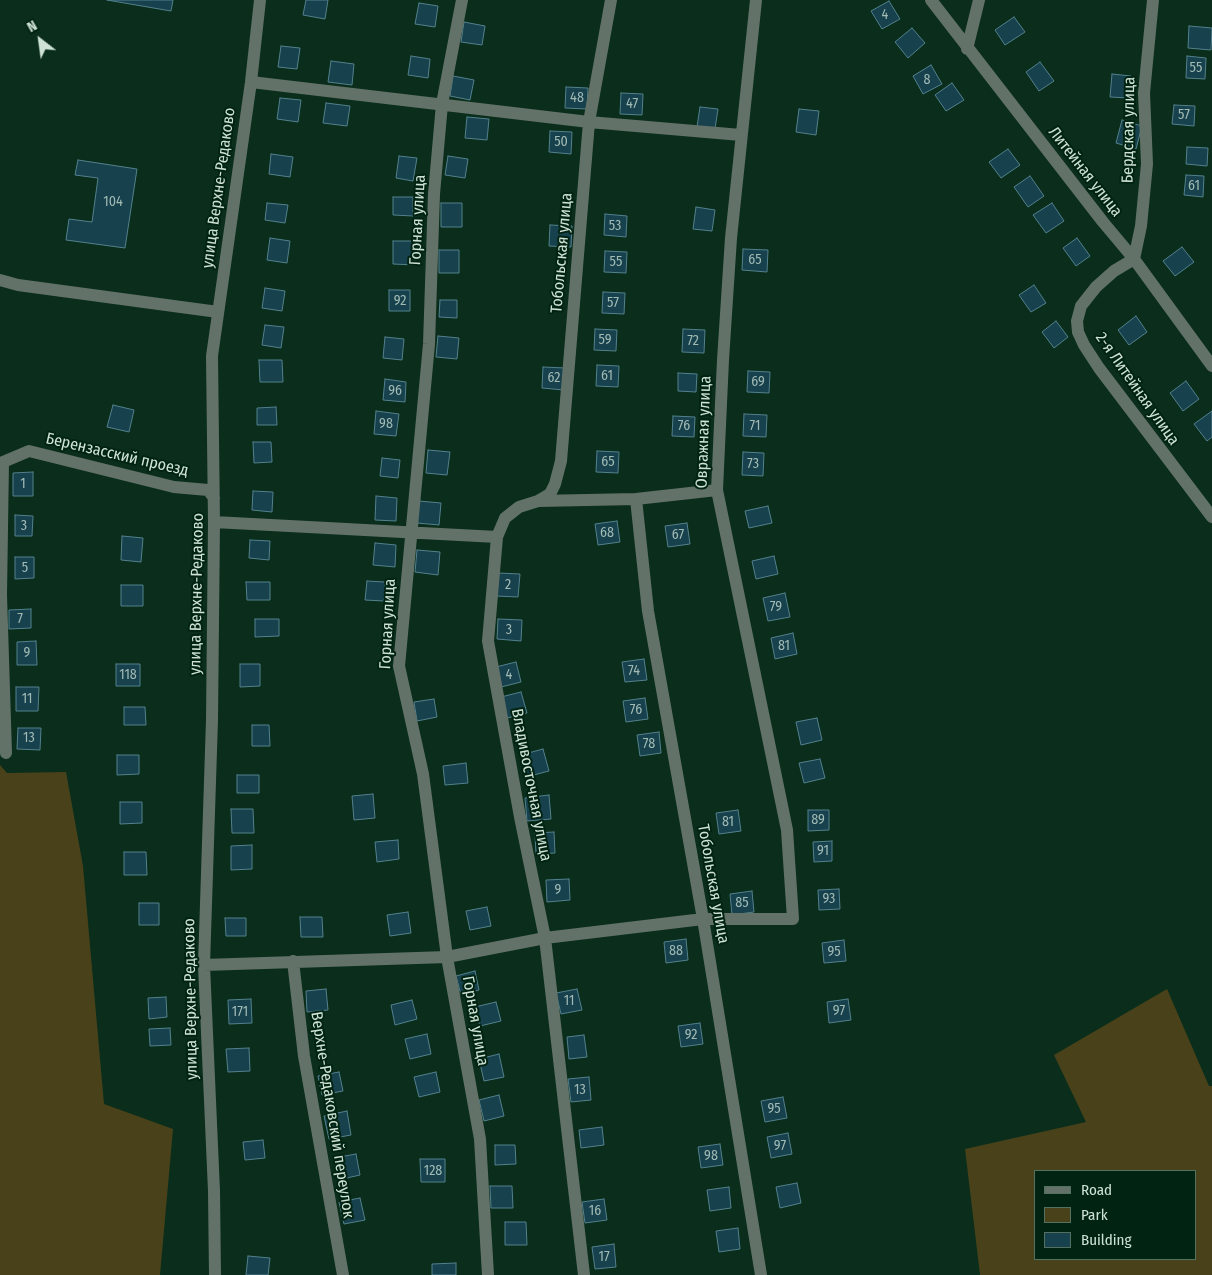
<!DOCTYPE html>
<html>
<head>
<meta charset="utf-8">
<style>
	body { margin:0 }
	#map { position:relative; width:1212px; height:1275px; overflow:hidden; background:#0a2e1b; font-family:"Fira Sans Condensed",sans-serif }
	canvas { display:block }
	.legend { position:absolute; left:1034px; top:1170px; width:162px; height:90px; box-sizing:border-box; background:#012412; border:1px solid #537060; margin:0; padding:6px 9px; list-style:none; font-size:15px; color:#cfe2d6 }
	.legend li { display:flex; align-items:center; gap:10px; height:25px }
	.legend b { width:25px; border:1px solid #537060 }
	.north { position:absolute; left:15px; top:15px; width:50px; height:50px; -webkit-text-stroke:4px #012412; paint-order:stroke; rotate:330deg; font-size:14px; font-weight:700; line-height:20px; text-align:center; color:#cfe2d6 }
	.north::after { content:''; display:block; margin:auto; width:18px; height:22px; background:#cfe2d6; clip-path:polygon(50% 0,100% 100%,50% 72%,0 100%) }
</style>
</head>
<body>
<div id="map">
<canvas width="1212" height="1275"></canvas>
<ul class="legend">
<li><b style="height:6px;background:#637268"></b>Road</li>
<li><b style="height:14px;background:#49411a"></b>Park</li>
<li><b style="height:14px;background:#17414c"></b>Building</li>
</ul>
<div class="north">N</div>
</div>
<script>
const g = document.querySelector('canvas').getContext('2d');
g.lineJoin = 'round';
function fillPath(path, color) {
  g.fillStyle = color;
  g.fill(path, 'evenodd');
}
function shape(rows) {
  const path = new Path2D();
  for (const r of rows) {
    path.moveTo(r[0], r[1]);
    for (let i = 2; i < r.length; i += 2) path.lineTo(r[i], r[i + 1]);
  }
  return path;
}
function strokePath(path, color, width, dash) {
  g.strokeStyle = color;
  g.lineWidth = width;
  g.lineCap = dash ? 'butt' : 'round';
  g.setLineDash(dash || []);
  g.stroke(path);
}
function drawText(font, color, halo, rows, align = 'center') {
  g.font = font + ' "Fira Sans Condensed",sans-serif';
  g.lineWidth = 4;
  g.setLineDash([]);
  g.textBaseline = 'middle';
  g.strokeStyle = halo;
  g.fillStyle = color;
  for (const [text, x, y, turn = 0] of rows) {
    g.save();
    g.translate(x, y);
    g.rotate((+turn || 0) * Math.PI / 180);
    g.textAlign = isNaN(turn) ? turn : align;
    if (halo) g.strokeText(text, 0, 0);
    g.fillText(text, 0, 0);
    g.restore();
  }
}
fillPath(shape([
	[0,765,7,773,66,772,83,866,104,1104,173,1129,160,1275,0,1275],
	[1167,989,1209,1086,1212,1086,1212,1275,980,1275,965,1149,1086,1122,1054,1055],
	[1196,1171,1196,1259,1036,1259,1036,1171]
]), '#49411a');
const building = shape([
	[107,0,173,0,171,11,107,0],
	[306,0,328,0,325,19,303,15,306,0],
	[889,1,900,19,882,29,871,11,889,1],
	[419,3,438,6,435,27,415,24,419,3],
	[1014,17,1025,32,1005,45,995,30,1014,17],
	[464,22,485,26,482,45,461,42,464,22],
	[1189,26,1212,28,1211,50,1188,48,1189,26],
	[912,28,925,43,908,58,895,42,912,28],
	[281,46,300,48,297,69,278,67,281,46],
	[411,56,430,59,428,78,408,75,411,56],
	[1187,56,1206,58,1205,79,1186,78,1187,56],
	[331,61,354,64,352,85,328,82,331,61],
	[1040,62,1054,81,1039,91,1026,72,1040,62],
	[931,65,942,84,923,94,913,76,931,65],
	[1112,74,1131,76,1129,98,1110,97,1112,74],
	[453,76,474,80,470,100,450,96,453,76],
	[952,83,964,100,946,111,935,95,952,83],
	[566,87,588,88,587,109,565,108,566,87],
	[621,93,643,94,642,115,620,114,621,93],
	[280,98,301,100,298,122,277,119,280,98],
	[326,103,350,106,347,126,323,123,326,103],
	[1174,105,1195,106,1194,126,1172,124,1174,105],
	[700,107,718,109,715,129,697,127,700,107],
	[799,109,819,111,816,135,796,132,799,109],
	[467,117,489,119,487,140,465,138,467,117],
	[1122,120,1142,126,1136,149,1116,143,1122,120],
	[550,131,572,132,571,154,549,152,550,131],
	[1187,147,1208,148,1207,166,1186,164,1187,147],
	[1008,149,1020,165,1001,178,989,162,1008,149],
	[271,154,293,157,290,177,269,174,271,154],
	[399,156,417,158,413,181,396,178,399,156],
	[448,156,468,159,465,178,445,175,448,156],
	[78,160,137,169,125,248,66,240,69,219,92,222,98,178,75,175,78,160],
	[1186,175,1204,176,1203,197,1184,195,1186,175],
	[1030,176,1044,196,1028,207,1014,187,1030,176],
	[393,197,413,197,413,216,393,215,393,197],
	[267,203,288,205,285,223,265,220,267,203],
	[441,203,462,203,462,227,441,227,441,203],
	[1052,203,1064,221,1046,233,1033,215,1052,203],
	[696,207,715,210,712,231,693,229,696,207],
	[605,214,627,216,626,237,604,235,605,214],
	[550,225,572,226,571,247,549,246,550,225],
	[270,238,290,241,287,263,267,260,270,238],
	[1077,238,1090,256,1076,266,1063,248,1077,238],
	[393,241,416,241,416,265,393,264,393,241],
	[1182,247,1194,262,1175,276,1163,261,1182,247],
	[743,249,768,250,767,272,742,270,743,249],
	[439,250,459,250,459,273,439,273,439,250],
	[605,251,627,252,626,273,604,272,605,251],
	[1034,285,1046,303,1031,312,1019,295,1034,285],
	[265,288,285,291,282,311,262,308,265,288],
	[389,290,410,290,410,311,389,311,389,290],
	[603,292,625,293,624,314,602,313,603,292],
	[440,300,457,300,457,318,439,317,440,300],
	[1136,316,1147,332,1129,345,1118,330,1136,316],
	[1056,321,1068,337,1054,348,1042,332,1056,321],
	[265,325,284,327,281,348,262,345,265,325],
	[595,329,617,330,616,351,594,350,595,329],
	[683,329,705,330,704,353,682,352,683,329],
	[438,336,459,338,457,359,436,357,438,336],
	[385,337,404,339,402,360,383,358,385,337],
	[259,360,282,360,283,382,260,382,259,360],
	[597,365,619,366,618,387,596,386,597,365],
	[543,367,565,368,564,390,542,388,543,367],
	[748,371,770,372,769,393,747,392,748,371],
	[678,373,697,374,696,392,678,391,678,373],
	[385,379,406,382,405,402,383,400,385,379],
	[1186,381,1199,399,1183,411,1170,393,1186,381],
	[113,405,134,410,129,432,107,427,113,405],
	[276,407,277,425,257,425,257,408,276,407],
	[376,411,399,414,396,436,374,434,376,411],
	[1212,411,1212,437,1207,441,1194,424,1212,411],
	[744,414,767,415,766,437,743,436,744,414],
	[673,416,695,417,694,437,672,436,673,416],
	[253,442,271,442,272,462,254,463,253,442],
	[428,450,450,452,447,475,426,473,428,450],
	[597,451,619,452,618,473,596,472,597,451],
	[743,452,764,453,763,476,742,475,743,452],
	[382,458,400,460,398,478,380,476,382,458],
	[33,472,33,496,13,496,13,473,33,472],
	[253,491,273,492,272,512,252,510,253,491],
	[376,496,397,498,396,521,375,520,376,496],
	[419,501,441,503,439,525,417,523,419,501],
	[768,506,772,523,749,528,745,511,768,506],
	[15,515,33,516,32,536,15,536,15,515],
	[617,521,620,542,598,545,595,524,617,521],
	[687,523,690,544,668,547,665,526,687,523],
	[122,536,143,538,141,562,121,560,122,536],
	[250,540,270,541,269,560,249,558,250,540],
	[375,543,396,545,395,567,373,565,375,543],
	[417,550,440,552,438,575,415,572,417,550],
	[774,556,778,574,756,579,752,561,774,556],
	[15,557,34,557,34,578,15,579,15,557],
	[498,573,520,574,518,597,496,596,498,573],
	[367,581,385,582,384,601,365,600,367,581],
	[246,582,270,582,270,600,247,600,246,582],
	[121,585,143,585,143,606,121,606,121,585],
	[785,593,790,617,768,621,763,598,785,593],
	[31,609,31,628,9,629,9,610,31,609],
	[255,619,279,619,279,636,255,637,255,619],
	[498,619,522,620,521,641,497,639,498,619],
	[793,633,797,654,775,659,771,638,793,633],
	[36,641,37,665,17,665,17,642,36,641],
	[644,659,647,680,625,682,622,662,644,659],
	[516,662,521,682,501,687,496,667,516,662],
	[116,664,140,664,140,686,116,686,116,664],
	[240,664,260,664,260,686,240,687,240,664],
	[16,687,39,687,38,711,16,711,16,687],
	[521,692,527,713,507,718,501,697,521,692],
	[645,698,648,719,626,722,623,701,645,698],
	[434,699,437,717,417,721,414,702,434,699],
	[124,707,145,707,146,725,124,725,124,707],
	[817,718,822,740,801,745,796,722,817,718],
	[252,725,269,725,270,746,252,746,252,725],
	[18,728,41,728,40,750,17,749,18,728],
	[659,732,661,753,640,756,637,735,659,732],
	[543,749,549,771,526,777,521,755,543,749],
	[117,755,139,755,139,774,117,775,117,755],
	[820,759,825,778,804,783,799,763,820,759],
	[466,763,468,783,445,785,443,766,466,763],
	[237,775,259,775,259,793,237,793,237,775],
	[373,794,375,818,354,820,352,796,373,794],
	[549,795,551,819,527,821,525,798,549,795],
	[120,802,142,802,142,823,120,824,120,802],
	[231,809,253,809,254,833,232,833,231,809],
	[738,810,741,831,719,834,716,813,738,810],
	[808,810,829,810,829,830,808,831,808,810],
	[554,832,555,853,536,854,535,833,554,832],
	[398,840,399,859,377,862,375,842,398,840],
	[832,841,832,861,814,862,813,842,832,841],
	[252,845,252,869,231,870,231,846,252,845],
	[124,852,146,852,147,875,124,875,124,852],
	[569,879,570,900,547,902,546,880,569,879],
	[839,889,840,909,819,910,818,890,839,889],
	[752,891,754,912,732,915,730,894,752,891],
	[139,903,159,903,159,925,139,925,139,903],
	[487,907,491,926,470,930,466,911,487,907],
	[408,912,411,933,390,936,387,915,408,912],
	[300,917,322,917,323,937,301,937,300,917],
	[225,918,246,918,246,936,226,936,225,918],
	[686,939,688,960,666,963,664,942,686,939],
	[844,940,846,961,824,963,822,943,844,940],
	[475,971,479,990,461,995,456,976,475,971],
	[326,989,328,1010,307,1012,306,991,326,989],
	[577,989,582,1010,561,1014,556,993,577,989],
	[166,997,167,1017,149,1019,148,998,166,997],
	[251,999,252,1023,229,1024,228,1000,251,999],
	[848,999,851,1020,829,1023,827,1002,848,999],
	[412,1000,417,1019,395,1025,391,1005,412,1000],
	[496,1002,501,1021,480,1026,475,1007,496,1002],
	[700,1023,703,1044,681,1047,678,1026,700,1023],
	[170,1028,171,1045,150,1046,149,1029,170,1028],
	[427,1034,431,1054,410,1059,405,1039,427,1034],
	[584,1035,587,1057,569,1059,567,1037,584,1035],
	[249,1048,250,1071,228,1072,226,1049,249,1048],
	[499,1054,504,1077,484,1081,479,1059,499,1054],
	[339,1072,343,1091,322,1095,318,1076,339,1072],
	[436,1072,440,1092,419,1097,414,1077,436,1072],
	[589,1077,591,1100,571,1102,568,1079,589,1077],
	[499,1095,504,1116,484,1121,479,1100,499,1095],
	[783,1097,787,1118,765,1122,761,1101,783,1097],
	[347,1111,351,1135,329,1139,324,1116,347,1111],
	[602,1127,604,1145,581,1148,579,1130,602,1127],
	[788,1133,792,1154,771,1158,767,1137,788,1133],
	[263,1140,265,1158,245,1160,243,1142,263,1140],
	[720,1144,723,1165,701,1168,698,1147,720,1144],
	[495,1145,515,1145,516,1164,495,1165,495,1145],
	[356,1154,360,1175,338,1180,334,1158,356,1154],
	[420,1159,445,1159,445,1182,421,1182,420,1159],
	[797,1183,801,1203,780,1208,776,1187,797,1183],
	[490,1186,512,1186,513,1208,491,1208,490,1186],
	[729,1187,731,1208,710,1211,707,1190,729,1187],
	[360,1198,365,1220,344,1224,339,1202,360,1198],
	[604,1199,607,1220,585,1223,582,1202,604,1199],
	[505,1222,526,1222,527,1245,505,1245,505,1222],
	[738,1228,740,1249,719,1252,716,1231,738,1228],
	[614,1244,616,1267,595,1269,592,1247,614,1244],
	[248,1256,270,1258,268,1275,246,1275,248,1256],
	[456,1263,456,1275,432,1275,432,1264,456,1263]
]);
fillPath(building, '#17414c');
strokePath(building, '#53818d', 1);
strokePath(shape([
	[462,0,442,104,434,194,429,344,399,666,423,774,447,957,480,1139,488,1275],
	[931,0,1103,222,1134,259,1212,366],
	[1153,0,1144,93,1147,164,1141,226,1134,259,1114,271,1096,287,1081,306,1077,321,1078,332,1084,345,1099,368,1212,517],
	[967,49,979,0],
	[251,82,589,122,741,135],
	[0,280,18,285,218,312],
	[636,499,648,611,703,919,761,1275],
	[538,501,550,494,555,484,561,461,589,122,611,0],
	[214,522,497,537],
	[6,753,1,595,3,462,29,451,174,487,208,490,214,498],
	[293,961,304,1056,343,1275],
	[204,965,447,957,545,938,703,919,793,919,787,830,717,490,723,360,731,238,756,0],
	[215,1275,214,1191,204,965,212,720,214,522,212,356,251,82,260,0],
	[584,1275,545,938,520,817,488,641,497,537,505,518,519,507,538,501,636,499,717,490]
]), '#637268', 12);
drawText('14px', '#a1bab4', null, [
	["4",885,15],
	["55",1196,68],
	["8",927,80],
	["48",577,98],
	["47",632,104],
	["57",1184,115],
	["50",561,142],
	["61",1194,186],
	["104",113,202],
	["53",615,226],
	["65",755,260],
	["55",616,262],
	["92",400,301],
	["57",613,303],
	["59",605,340],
	["72",693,341],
	["61",607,376],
	["62",554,378],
	["69",758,382],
	["96",395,391],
	["98",386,424],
	["76",684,426],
	["71",755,426],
	["65",608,462],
	["73",753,464],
	["1",23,484],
	["3",24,526],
	["68",607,533],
	["67",678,535],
	["5",25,568],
	["2",508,585],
	["79",776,607],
	["7",20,619],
	["3",509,630],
	["81",784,646],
	["9",27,653],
	["74",634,671],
	["118",128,675],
	["4",509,675],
	["11",27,699],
	["76",636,710],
	["13",29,738],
	["78",649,744],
	["89",818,820],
	["81",728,822],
	["91",823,851],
	["9",558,890],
	["93",829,899],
	["85",742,903],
	["88",676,951],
	["95",834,952],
	["11",569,1001],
	["97",839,1011],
	["171",240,1012],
	["92",691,1035],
	["13",580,1090],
	["95",774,1109],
	["97",780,1146],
	["98",711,1156],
	["128",433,1171],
	["16",595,1211],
	["17",604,1257]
]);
drawText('16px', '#cfe2d6', '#012412', [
	["Бердская улица",1129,130,-89],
	["Литейная улица",1085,172,52],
	["улица Верхне-Редаково",219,188,-82],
	["Горная улица",418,220,-87],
	["Тобольская улица",562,253,-85],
	["2-я Литейная улица",1137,389,55],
	["Овражная улица",704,432,-88],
	["Берензасский проезд",117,455,13],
	["улица Верхне-Редаково",197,594,-89],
	["Горная улица",388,624,-87],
	["Владивосточная улица",531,785,79],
	["Тобольская улица",713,884,80],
	["улица Верхне-Редаково",191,999,-91],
	["Горная улица",475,1021,80],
	["Верхне-Редаковский переулок",332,1115,81]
]);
</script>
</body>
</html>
